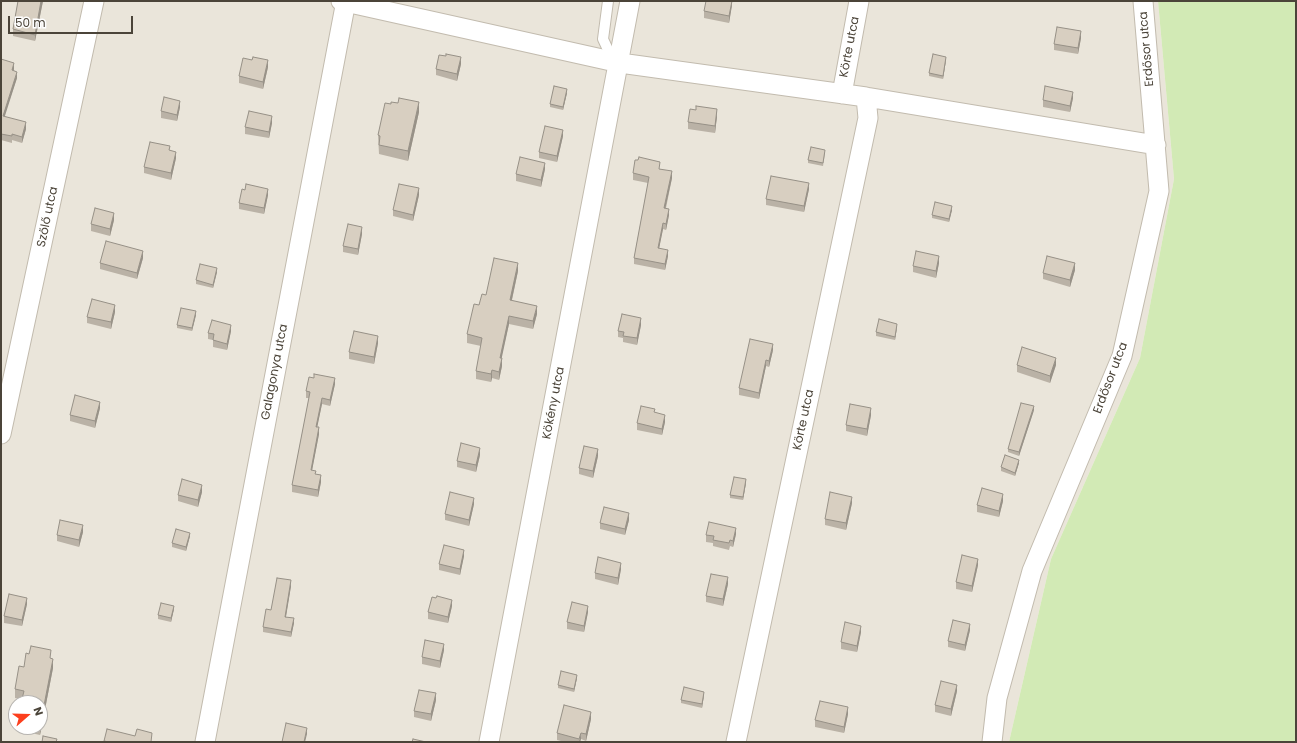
<!DOCTYPE html>
<html>
<head>
<meta charset="utf-8">
<style>
	body { margin:0 }
	#map { position:relative; width:1297px; height:743px; overflow:hidden; background:#f6f3ec; font-family:Poppins,sans-serif }
	canvas { display:block }
	.frame { position:absolute; inset:0; border:2px solid #4b4439; pointer-events:none }
	.north { position:absolute; left:8px; top:695px; width:40px; height:40px; box-sizing:border-box; background:#fff; border:1px solid #b7b4b0; border-radius:50%; rotate:70deg; font-size:11px; font-weight:700; line-height:16px; text-align:center; color:#4b4439 }
	.north::after { content:''; display:block; margin:auto; width:14px; height:18px; background:#fc3f1d; clip-path:polygon(50% 0,100% 100%,50% 72%,0 100%) }
	.scale { position:absolute; left:8px; top:16px; width:125px; height:18px; box-sizing:border-box; border:2px solid #4b4439; border-top:0; padding-left:5px; font-size:12px; line-height:14px; white-space:nowrap; color:#4b4439; -webkit-text-stroke:3px #fff; paint-order:stroke }
</style>
</head>
<body>
<div id="map">
<canvas width="1297" height="743"></canvas>
<div class="frame"></div>
<div class="north">N</div>
<div class="scale">50 m</div>
</div>
<script>
const g = document.querySelector('canvas').getContext('2d');
g.lineJoin = 'round';
function fillPath(path, color) {
  g.fillStyle = color;
  g.fill(path, 'evenodd');
}
function shape(rows) {
  const path = new Path2D();
  for (const r of rows) {
    path.moveTo(r[0], r[1]);
    for (let i = 2; i < r.length; i += 2) path.lineTo(r[i], r[i + 1]);
  }
  return path;
}
function strokePath(path, color, width, dash) {
  g.strokeStyle = color;
  g.lineWidth = width;
  g.lineCap = dash ? 'butt' : 'round';
  g.setLineDash(dash || []);
  g.stroke(path);
}
function drawText(font, color, halo, rows, align = 'center') {
  g.font = font + ' Poppins,sans-serif';
  g.lineWidth = 3.5;
  g.setLineDash([]);
  g.textBaseline = 'middle';
  g.strokeStyle = halo;
  g.fillStyle = color;
  for (const [text, x, y, turn = 0] of rows) {
    g.save();
    g.translate(x, y);
    g.rotate((+turn || 0) * Math.PI / 180);
    g.textAlign = isNaN(turn) ? turn : align;
    if (halo) g.strokeText(text, 0, 0);
    g.fillText(text, 0, 0);
    g.restore();
  }
}
fillPath(shape([
	[1,1,1158,1,1174,179,1140,358,1051,559,1009,742,1,742],
	[16,703,40,703,40,727,16,727]
]), '#eae5da');
fillPath(shape([
	[1158,1,1296,1,1296,742,1009,742,1051,559,1140,358,1174,179]
]), '#d2eab5');
const service = shape([
	[608,1,603,39,609,52,617,60]
]);
const minor = shape([
	[341,1,620,63,866,97,1156,145],
	[842,94,859,1],
	[1,434,94,1],
	[205,742,346,1],
	[489,742,630,1],
	[736,742,868,118,866,97],
	[992,742,997,698,1032,571,1122,356,1159,191,1143,1]
]);
strokePath(service, '#c2bbae', 12);
strokePath(minor, '#c2bbae', 21);
strokePath(service, '#fff', 10);
strokePath(minor, '#fff', 19);
fillPath(shape([
	[18,1,43,1,35,41,13,36,13,29],
	[732,1,732,5,729,23,704,18,704,11],
	[1081,38,1078,54,1054,50,1054,44],
	[1,59,14,69,14,70,17,78,4,116,26,129,22,143,12,140,12,143,1,140],
	[946,60,943,79,929,76,929,73],
	[461,64,457,81,436,75,436,69],
	[268,67,263,89,239,83,239,76],
	[567,93,563,110,550,107,550,104],
	[1073,98,1070,112,1043,107,1043,100],
	[391,104,419,112,408,161,379,154,378,135],
	[180,107,177,121,161,118,161,111],
	[717,116,715,133,688,129,688,122],
	[272,123,269,138,245,134,245,127],
	[563,136,557,162,539,158,539,152],
	[170,150,176,158,171,180,144,173,144,167],
	[825,153,823,166,808,163,808,160],
	[545,169,541,187,516,181,516,174],
	[660,169,672,178,666,208,669,215,666,230,663,229,659,248,668,256,665,270,634,264,634,258,648,183,633,180,633,173],
	[809,189,804,212,766,205,766,199],
	[245,190,268,195,264,214,239,209,239,203],
	[419,195,413,221,393,216,393,210],
	[952,210,949,222,932,218,932,215],
	[114,220,110,236,91,231,91,224],
	[362,234,358,255,343,252,343,246],
	[143,258,137,279,100,269,100,263],
	[939,263,936,278,913,272,913,266],
	[1075,270,1070,287,1043,279,1043,273],
	[518,271,512,300,537,314,533,329,509,324,501,358,502,366,499,380,492,378,491,382,476,379,476,371,481,346,467,343,467,334,479,305,486,295],
	[217,272,213,288,196,284,196,280],
	[115,312,111,329,87,323,87,317],
	[196,315,192,331,177,328,177,325],
	[641,325,637,345,623,342,623,338,618,337,618,331],
	[897,327,895,340,876,336,876,332],
	[231,331,227,350,213,347,213,340,208,339,208,333],
	[378,343,374,364,349,359,349,352],
	[773,350,769,367,766,366,759,399,739,395,739,388],
	[1017,365,1056,365,1050,383,1017,372],
	[335,384,330,406,322,404,317,427,319,434,312,470,321,482,318,497,292,492,292,485,309,398,306,398,306,391],
	[100,408,95,428,70,421,70,415],
	[1034,410,1019,456,1008,452,1008,449],
	[655,413,665,422,662,435,637,430,637,423],
	[871,415,867,436,846,431,846,425],
	[480,455,476,472,457,467,457,461],
	[598,456,593,478,579,474,579,468],
	[1019,463,1015,476,1001,471,1001,467],
	[746,483,743,500,730,498,730,495],
	[202,492,198,507,178,501,178,495],
	[1003,501,999,517,977,512,977,505],
	[852,503,846,530,825,525,825,519],
	[474,504,469,526,445,520,445,514],
	[629,520,625,535,600,529,600,523],
	[83,532,79,547,57,541,57,535],
	[736,534,733,547,730,546,729,550,713,546,713,543,706,542,706,535],
	[190,536,186,551,172,547,172,543],
	[464,556,460,575,439,570,439,564],
	[978,565,972,592,956,589,956,582],
	[621,569,618,585,595,579,595,573],
	[728,584,723,606,706,602,706,596],
	[291,586,286,617,294,623,291,637,263,632,263,627,271,610],
	[27,604,22,626,4,623,4,616],
	[452,606,448,623,428,619,428,612],
	[174,609,171,622,158,619,158,615],
	[588,612,584,632,567,629,567,622],
	[970,630,965,651,948,647,948,641],
	[861,632,857,652,841,649,841,642],
	[444,650,440,668,422,664,422,657],
	[51,659,53,668,40,735,17,730,17,727,40,727,40,703,15,698,15,689,24,667],
	[577,678,574,692,558,688,558,685],
	[957,691,951,716,935,712,935,705],
	[704,695,702,708,681,703,681,700],
	[436,700,431,721,414,717,414,711],
	[848,714,844,733,815,727,815,720],
	[591,719,586,741,581,739,580,742,565,742,557,740,557,733]
]), '#bab2a6');
fillPath(shape([
	[41,1,43,1,35,41,35,35],
	[732,1,732,5,729,23,729,16],
	[1081,31,1081,38,1078,54,1078,48],
	[461,57,461,64,457,81,457,74],
	[946,57,946,60,943,79,943,76],
	[268,60,268,67,263,89,263,82],
	[14,63,14,69,12,76,12,70],
	[17,72,17,78,3,122,3,116],
	[567,89,567,93,563,110,563,107],
	[1073,92,1073,98,1070,112,1070,106],
	[180,101,180,107,177,121,177,115],
	[419,102,419,112,408,161,408,151],
	[717,109,717,116,715,133,715,126],
	[272,116,272,123,269,138,269,132],
	[26,122,26,129,22,143,22,137],
	[563,130,563,136,557,162,557,156],
	[176,152,176,158,171,180,171,173],
	[545,163,545,169,541,187,541,180],
	[672,171,672,178,664,214,664,208],
	[809,183,809,189,804,212,804,206],
	[419,188,419,195,413,221,413,215],
	[268,189,268,195,264,214,264,208],
	[952,206,952,210,949,222,949,219],
	[669,209,669,215,666,230,666,224],
	[114,213,114,220,110,236,110,229],
	[663,223,663,229,658,254,658,248],
	[362,227,362,234,358,255,358,249],
	[668,250,668,256,665,270,665,264],
	[143,251,143,258,137,279,137,273],
	[939,256,939,263,936,278,936,271],
	[518,263,518,271,510,308,510,300],
	[1075,263,1075,270,1070,287,1070,280],
	[217,268,217,272,213,288,213,285],
	[115,305,115,312,111,329,111,322],
	[537,306,537,314,533,329,533,321],
	[196,311,196,315,192,331,192,328],
	[509,316,509,324,500,366,500,358],
	[641,318,641,325,637,345,637,338],
	[897,324,897,327,895,340,895,337],
	[231,325,231,331,227,350,227,344],
	[378,336,378,343,374,364,374,357],
	[773,344,773,350,769,367,769,361],
	[502,358,502,366,499,380,499,372],
	[1056,358,1056,365,1050,383,1050,376],
	[766,360,766,366,759,399,759,393],
	[492,370,492,378,491,382,491,374],
	[335,378,335,384,330,406,330,400],
	[322,398,322,404,316,433,316,427],
	[100,402,100,408,95,428,95,421],
	[1034,406,1034,410,1019,456,1019,452],
	[871,408,871,415,867,436,867,429],
	[665,415,665,422,662,435,662,429],
	[319,427,319,434,311,476,311,470],
	[480,448,480,455,476,472,476,465],
	[598,449,598,456,593,478,593,471],
	[1019,460,1019,463,1015,476,1015,473],
	[321,475,321,482,318,497,318,490],
	[746,479,746,483,743,500,743,497],
	[202,485,202,492,198,507,198,500],
	[1003,494,1003,501,999,517,999,511],
	[852,497,852,503,846,530,846,523],
	[474,498,474,504,469,526,469,520],
	[629,513,629,520,625,535,625,529],
	[83,525,83,532,79,547,79,540],
	[736,528,736,534,733,547,733,541],
	[190,533,190,536,186,551,186,547],
	[464,550,464,556,460,575,460,569],
	[978,559,978,565,972,592,972,586],
	[621,563,621,569,618,585,618,578],
	[728,577,728,584,723,606,723,599],
	[291,580,291,586,285,622,285,617],
	[27,598,27,604,22,626,22,620],
	[452,600,452,606,448,623,448,617],
	[174,606,174,609,171,622,171,618],
	[588,606,588,612,584,632,584,626],
	[294,618,294,623,291,637,291,632],
	[970,624,970,630,965,651,965,645],
	[861,626,861,632,857,652,857,646],
	[444,644,444,650,440,668,440,661],
	[53,659,53,668,40,735,40,726],
	[577,675,577,678,574,692,574,689],
	[957,685,957,691,951,716,951,709],
	[704,692,704,695,702,708,702,704],
	[436,693,436,700,431,721,431,714],
	[848,707,848,714,844,733,844,727],
	[591,712,591,719,586,741,586,734],
	[307,728,307,734,305,742,304,742],
	[581,733,581,739,580,742,579,742]
]), '#979187');
const building = shape([
	[18,1,41,1,35,35,13,29,18,1],
	[706,1,732,1,729,16,704,11,706,1],
	[1057,27,1081,31,1078,48,1054,44,1057,27],
	[446,54,461,57,457,74,436,69,439,55,446,56,446,54],
	[933,54,946,57,943,76,929,73,933,54],
	[253,57,268,60,263,82,239,76,243,58,252,60,253,57],
	[1,59,14,63,12,70,17,72,3,116,26,122,22,137,12,134,12,136,1,134,1,59],
	[554,86,567,89,563,107,550,104,554,86],
	[1045,86,1073,92,1070,106,1043,100,1045,86],
	[164,97,180,101,177,115,161,111,164,97],
	[399,98,419,102,408,151,379,145,380,136,378,135,385,103,391,104,391,102,398,103,399,98],
	[696,106,717,109,715,126,688,122,690,109,696,110,696,106],
	[249,111,272,116,269,132,245,127,249,111],
	[545,126,563,130,557,156,539,152,545,126],
	[150,142,170,146,169,150,176,152,171,173,144,167,150,142],
	[811,147,825,150,823,163,808,160,811,147],
	[520,157,545,163,541,180,516,174,520,157],
	[639,157,660,162,659,169,672,171,664,208,669,209,666,224,663,223,658,248,668,250,665,264,634,258,649,177,633,173,635,160,638,160,639,157],
	[771,176,809,183,804,206,766,199,771,176],
	[246,184,268,189,264,208,239,203,242,189,245,190,246,184],
	[399,184,419,188,413,215,393,210,399,184],
	[935,202,952,206,949,219,932,215,935,202],
	[95,208,114,213,110,229,91,224,95,208],
	[348,224,362,227,358,249,343,246,348,224],
	[106,241,143,251,137,273,100,263,106,241],
	[916,251,939,256,936,271,913,266,916,251],
	[1047,256,1075,263,1070,280,1043,273,1047,256],
	[494,258,518,263,510,300,537,306,533,321,509,316,500,358,502,358,499,372,492,370,491,374,476,371,482,338,467,334,474,304,479,305,482,294,486,295,494,258],
	[200,264,217,268,213,285,196,280,200,264],
	[92,299,115,305,111,322,87,317,92,299],
	[181,308,196,311,192,328,177,325,181,308],
	[622,314,641,318,637,338,623,336,624,332,618,331,622,314],
	[879,319,897,324,895,337,876,332,879,319],
	[212,320,231,325,227,344,213,340,214,334,208,333,212,320],
	[354,331,378,336,374,357,349,352,354,331],
	[750,339,773,344,769,361,766,360,759,393,739,388,750,339],
	[1022,347,1056,358,1050,376,1017,365,1022,347],
	[314,374,335,378,330,400,322,398,316,427,319,427,311,470,316,471,315,474,321,475,318,490,292,485,310,392,306,391,309,377,314,378,314,374],
	[75,395,100,402,95,421,70,415,75,395],
	[1021,403,1034,406,1019,452,1008,449,1021,403],
	[850,404,871,408,867,429,846,425,850,404],
	[641,406,655,409,654,412,665,415,662,429,637,423,641,406],
	[461,443,480,448,476,465,457,461,461,443],
	[584,446,598,449,593,471,579,468,584,446],
	[1005,455,1019,460,1015,473,1001,467,1005,455],
	[734,477,746,479,743,497,730,495,734,477],
	[182,479,202,485,198,500,178,495,182,479],
	[982,488,1003,494,999,511,977,505,982,488],
	[450,492,474,498,469,520,445,514,450,492],
	[830,492,852,497,846,523,825,519,830,492],
	[604,507,629,513,625,529,600,523,604,507],
	[60,520,83,525,79,540,57,535,60,520],
	[709,522,736,528,733,541,730,540,729,543,713,540,714,536,706,535,709,522],
	[176,529,190,533,186,547,172,543,176,529],
	[444,545,464,550,460,569,439,564,444,545],
	[962,555,978,559,972,586,956,582,962,555],
	[598,557,621,563,618,578,595,573,598,557],
	[711,574,728,577,723,599,706,596,711,574],
	[277,578,291,580,285,617,294,618,291,632,263,627,266,609,271,610,277,578],
	[9,594,27,598,22,620,4,616,9,594],
	[437,596,452,600,448,617,428,612,432,597,436,598,437,596],
	[572,602,588,606,584,626,567,622,572,602],
	[161,603,174,606,171,618,158,615,161,603],
	[953,620,970,624,965,645,948,641,953,620],
	[845,622,861,626,857,646,841,642,845,622],
	[425,640,444,644,440,661,422,657,425,640],
	[31,646,51,650,50,658,53,659,40,726,40,703,21,703,24,691,15,689,19,666,24,667,26,653,29,654,31,646],
	[561,671,577,675,574,689,558,685,561,671],
	[941,681,957,685,951,709,935,705,941,681],
	[684,687,704,692,702,704,681,700,684,687],
	[419,690,436,693,431,714,414,711,419,690],
	[820,701,848,707,844,727,815,720,820,701],
	[564,705,591,712,586,734,581,733,579,739,557,733,564,705],
	[286,723,307,728,304,742,282,742,286,723],
	[107,729,135,736,137,729,152,733,151,742,109,742,104,741,107,729],
	[43,736,57,739,56,742,42,742,43,736],
	[413,739,426,742,412,742,413,739]
]);
fillPath(building, '#d8cfc1');
strokePath(building, '#979187', 1);
drawText('12px', '#4b4439', '#fff', [
	["Körte utca",850,47,-79],
	["Erdősor utca",1147,49,-95],
	["Szőlő utca",48,217,-78],
	["Galagonya utca",275,372,-79],
	["Erdősor utca",1111,378,-69],
	["Kökény utca",554,403,-79],
	["Körte utca",804,420,-78]
]);
</script>
</body>
</html>
